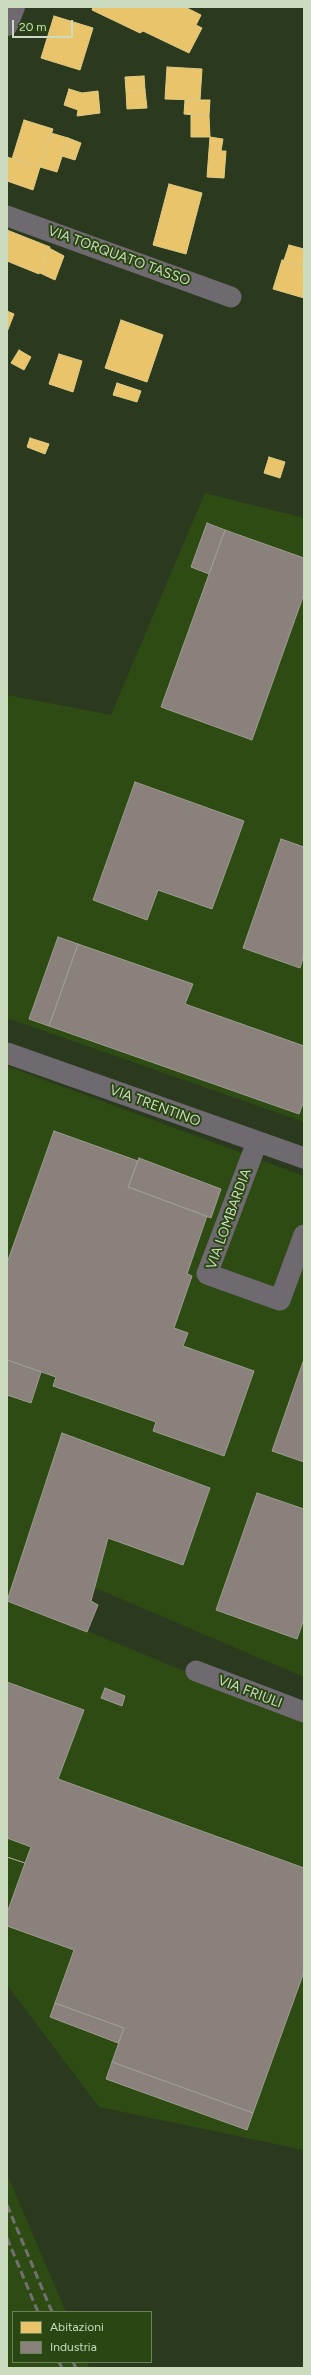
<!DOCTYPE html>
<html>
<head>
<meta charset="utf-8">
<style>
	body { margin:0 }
	#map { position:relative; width:311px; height:2375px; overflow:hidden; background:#2b3a1e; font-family:Figtree,sans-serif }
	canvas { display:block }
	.frame { position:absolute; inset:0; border:8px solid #cadbbf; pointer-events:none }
	.legend { position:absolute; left:12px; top:2311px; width:140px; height:52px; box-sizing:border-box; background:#2a4612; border:1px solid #6a8257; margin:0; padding:5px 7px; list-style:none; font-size:12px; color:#cadbbf }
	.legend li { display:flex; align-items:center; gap:8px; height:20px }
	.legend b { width:20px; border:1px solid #6a8257 }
	.scale { position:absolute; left:12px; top:20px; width:61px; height:18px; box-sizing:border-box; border:2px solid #cadbbf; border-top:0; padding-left:5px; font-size:12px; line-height:14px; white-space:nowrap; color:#cadbbf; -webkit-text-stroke:3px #2a4612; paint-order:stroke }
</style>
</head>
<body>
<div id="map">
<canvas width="311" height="2375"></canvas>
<div class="frame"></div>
<ul class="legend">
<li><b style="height:11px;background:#e9c46a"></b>Abitazioni</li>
<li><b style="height:11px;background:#8a817c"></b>Industria</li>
</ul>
<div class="scale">20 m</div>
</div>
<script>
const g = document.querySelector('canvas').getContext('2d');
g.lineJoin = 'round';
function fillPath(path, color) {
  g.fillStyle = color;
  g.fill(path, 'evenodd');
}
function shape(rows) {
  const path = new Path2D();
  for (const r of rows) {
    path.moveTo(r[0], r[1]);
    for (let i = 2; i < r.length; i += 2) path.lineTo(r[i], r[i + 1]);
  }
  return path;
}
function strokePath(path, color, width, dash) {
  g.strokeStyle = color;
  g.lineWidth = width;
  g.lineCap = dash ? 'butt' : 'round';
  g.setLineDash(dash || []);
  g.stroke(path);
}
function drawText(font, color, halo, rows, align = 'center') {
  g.font = font + ' Figtree,sans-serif';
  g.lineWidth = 4;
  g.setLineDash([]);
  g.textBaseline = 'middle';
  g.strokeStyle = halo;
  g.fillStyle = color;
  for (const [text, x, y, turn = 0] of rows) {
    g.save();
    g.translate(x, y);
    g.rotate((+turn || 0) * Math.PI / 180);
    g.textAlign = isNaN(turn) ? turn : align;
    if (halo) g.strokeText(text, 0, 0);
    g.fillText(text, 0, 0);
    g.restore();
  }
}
fillPath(shape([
	[205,493,304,518,304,1122,7,1018,7,695,111,715],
	[7,1066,304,1176,304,1677,79,1581,65,1622,304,1720,304,2150,99,2107,7,1985],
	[7,2174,66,2312,13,2312,13,2362,87,2362,90,2368,7,2368]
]), '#2e4b14');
const homes = shape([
	[93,7,185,7,201,15,196,25,202,28,189,53,143,31,140,33,92,10,93,7],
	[54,16,93,28,80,70,41,58,54,16],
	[167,67,202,69,200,100,165,99,167,67],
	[144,76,145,90,126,91,125,77,144,76],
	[69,89,82,93,98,91,100,113,77,116,78,110,64,105,69,89],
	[145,90,147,108,127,109,126,91,145,90],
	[185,100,210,100,209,116,184,114,185,100],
	[191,114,209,116,210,137,191,137,191,114],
	[24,120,53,129,40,167,12,159,24,120],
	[51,133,68,138,57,172,40,167,51,133],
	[210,137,223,139,221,151,226,151,224,178,207,177,210,137],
	[68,138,81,143,75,160,62,156,68,138],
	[7,157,40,167,33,190,7,181,7,157],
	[169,184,202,193,186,254,153,245,169,184],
	[7,230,50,247,39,274,7,261,7,230],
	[289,245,304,249,304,266,284,260,289,245],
	[49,248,64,256,55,280,40,273,49,248],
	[282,260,304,266,304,298,273,289,282,260],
	[7,311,14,314,7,332,7,311],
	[121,320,163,335,147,382,105,368,121,320],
	[19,350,31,357,24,370,11,363,19,350],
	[59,354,82,361,73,392,49,384,59,354],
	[117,383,141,391,137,402,113,395,117,383],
	[30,438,49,444,45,454,27,447,30,438],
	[269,457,285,462,280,478,264,473,269,457]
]);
fillPath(homes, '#e9c46a');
strokePath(homes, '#e0cb84', 1);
const industry = shape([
	[207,523,225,530,209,574,191,567,207,523],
	[225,530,304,558,304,594,252,740,161,707,225,530],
	[135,782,244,821,212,909,158,890,147,920,93,900,135,782],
	[281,839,304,847,304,955,300,968,243,948,281,839],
	[58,937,78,944,49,1026,29,1019,58,937],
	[78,944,193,984,185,1004,304,1046,304,1101,299,1114,49,1026,78,944],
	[54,1131,138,1161,128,1187,207,1216,187,1274,192,1276,174,1328,188,1333,183,1346,254,1371,224,1456,153,1431,156,1422,53,1386,56,1377,7,1360,7,1263,54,1131],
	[139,1158,221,1189,211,1218,128,1187,139,1158],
	[304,1359,304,1462,272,1451,304,1359],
	[7,1360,41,1372,31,1403,7,1395,7,1360],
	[62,1433,210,1488,183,1565,108,1538,91,1601,98,1605,87,1632,7,1601,62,1433],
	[257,1493,304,1509,304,1619,297,1639,216,1610,257,1493],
	[7,1682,84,1710,58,1779,304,1868,304,1972,253,2113,112,2062,124,2028,55,2003,74,1950,7,1926,7,1913,25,1863,7,1857,7,1682],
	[105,1688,125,1696,122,1706,101,1698,105,1688],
	[7,1838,31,1847,25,1863,7,1857,7,1838],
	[55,2003,124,2028,118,2043,50,2017,55,2003],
	[112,2062,253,2113,247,2130,106,2079,112,2062]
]);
fillPath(industry, '#8a817c');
strokePath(industry, '#9d9c90', 1);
strokePath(shape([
	[7,216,231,297],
	[7,1053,304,1158],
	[257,1142,207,1274,280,1300,304,1235],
	[196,1671,304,1712]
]), '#6e6a70', 21);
strokePath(shape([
	[7,25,14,7]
]), '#6e6a70', 22);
strokePath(shape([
	[7,2205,52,2312],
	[7,2238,38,2312],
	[59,2362,62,2368],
	[73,2362,76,2368]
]), '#70716f', 3, [8, 4]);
drawText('14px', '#cadbbf', '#2a4612', [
	["VIA TORQUATO TASSO",119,256,20],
	["VIA TRENTINO",155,1106,20],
	["VIA LOMBARDIA",229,1219,-70],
	["VIA FRIULI",250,1692,21]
]);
</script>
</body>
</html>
